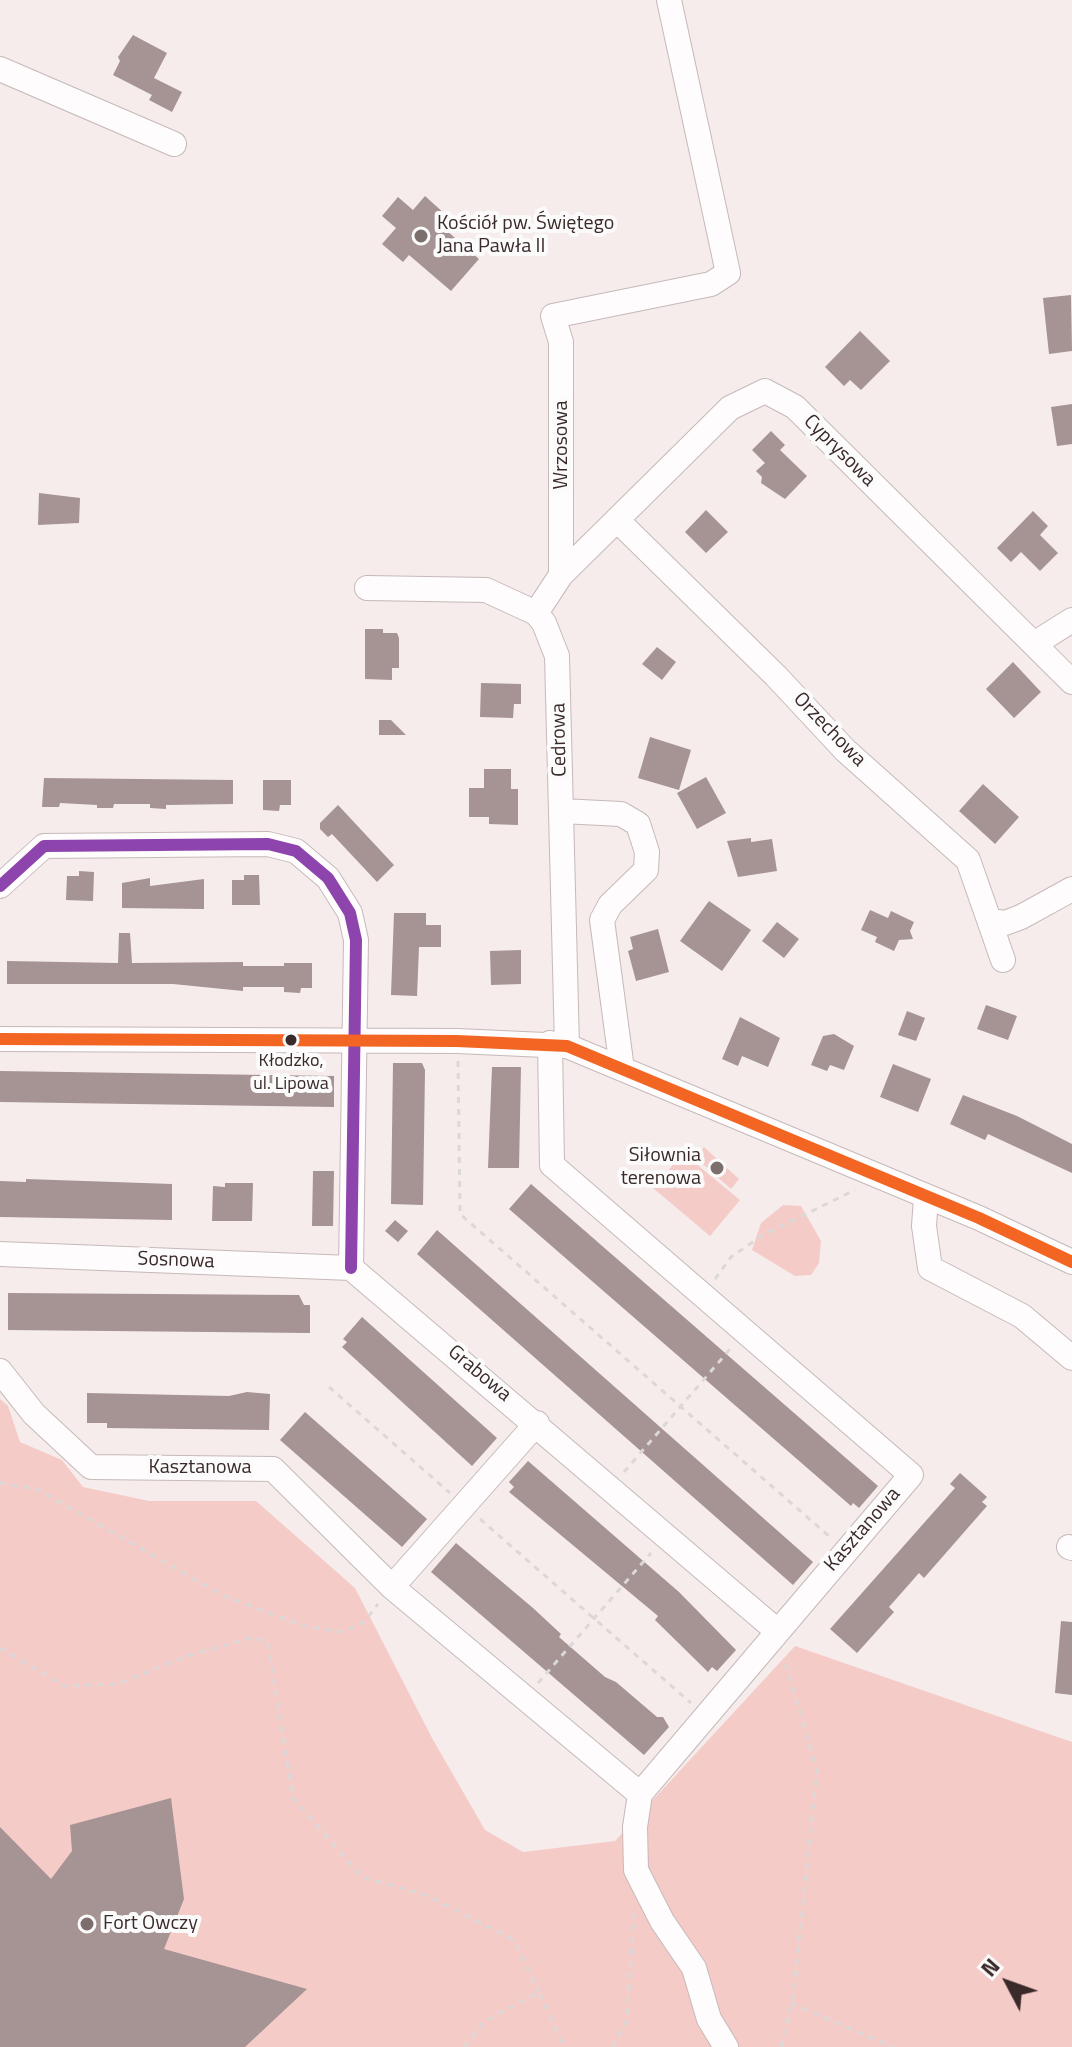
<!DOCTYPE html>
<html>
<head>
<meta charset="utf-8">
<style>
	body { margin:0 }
	#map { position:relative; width:1072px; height:2047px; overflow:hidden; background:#f6ecec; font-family:"Titillium Web",sans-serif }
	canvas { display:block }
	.north { position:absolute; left:968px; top:1943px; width:80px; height:80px; -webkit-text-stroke:6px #fbfbfb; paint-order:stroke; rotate:311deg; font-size:22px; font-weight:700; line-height:32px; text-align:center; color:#3a2a29 }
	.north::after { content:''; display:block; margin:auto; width:28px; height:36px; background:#3a2a29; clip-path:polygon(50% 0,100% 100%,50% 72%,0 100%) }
</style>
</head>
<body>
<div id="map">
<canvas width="1072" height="2047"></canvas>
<div class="north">N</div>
</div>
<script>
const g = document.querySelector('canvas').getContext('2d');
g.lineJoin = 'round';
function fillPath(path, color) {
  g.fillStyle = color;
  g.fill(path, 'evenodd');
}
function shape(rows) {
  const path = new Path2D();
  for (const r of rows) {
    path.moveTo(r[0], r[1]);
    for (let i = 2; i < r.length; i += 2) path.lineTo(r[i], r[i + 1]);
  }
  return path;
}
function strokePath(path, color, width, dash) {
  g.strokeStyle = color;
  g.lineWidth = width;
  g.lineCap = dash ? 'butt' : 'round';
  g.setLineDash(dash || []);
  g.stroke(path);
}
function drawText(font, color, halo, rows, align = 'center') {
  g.font = font + ' "Titillium Web",sans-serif';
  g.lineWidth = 8;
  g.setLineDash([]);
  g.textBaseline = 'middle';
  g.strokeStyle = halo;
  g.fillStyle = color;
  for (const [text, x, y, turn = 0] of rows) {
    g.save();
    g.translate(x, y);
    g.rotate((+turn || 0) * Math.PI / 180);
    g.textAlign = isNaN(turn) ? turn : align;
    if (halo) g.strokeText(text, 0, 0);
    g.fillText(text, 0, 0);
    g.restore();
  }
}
fillPath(shape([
	[704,1147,739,1179,731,1189,695,1157],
	[683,1153,740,1200,710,1236,653,1188],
	[783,1205,801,1206,821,1241,819,1263,811,1275,795,1276,752,1250,761,1223],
	[0,1399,8,1406,20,1442,62,1460,83,1487,149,1501,256,1501,355,1588,432,1738,485,1830,523,1852,615,1841,795,1646,1072,1742,1072,2047,0,2047]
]), '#f5cbc8');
fillPath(shape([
	[133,35,167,53,154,78,182,92,172,112,149,100,152,95,113,75,120,61,118,57],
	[425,196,446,215,438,223,479,259,451,291,409,255,403,262,382,244,396,228,382,216,398,197,413,210],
	[1071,295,1072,351,1049,354,1043,298],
	[860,331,890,361,861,390,850,380,844,386,825,367],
	[1072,404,1072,444,1057,446,1051,407],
	[771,431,785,445,780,450,807,476,785,499,761,483,762,477,756,471,765,463,752,450],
	[39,493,80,498,79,523,38,525],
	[706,510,728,532,706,553,685,532],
	[1033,511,1048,526,1040,535,1058,553,1040,571,1021,552,1011,562,997,548],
	[365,629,383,629,383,633,397,633,399,638,399,668,392,668,392,680,365,679],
	[657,647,676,662,662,680,642,664],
	[1013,662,1041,692,1014,718,986,689],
	[481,683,521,684,521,704,514,704,513,718,480,717],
	[379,720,391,720,406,735,379,735],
	[650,737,691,750,679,790,638,778],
	[484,769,511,769,511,789,518,789,518,825,489,824,489,817,469,817,469,788,484,788],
	[706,777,726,813,697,829,677,793],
	[44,778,233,780,233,804,166,805,166,809,150,808,150,804,114,804,113,808,97,808,97,805,60,803,59,807,42,807],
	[263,780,291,780,291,805,280,805,279,811,263,810],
	[983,784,1019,817,995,844,959,811],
	[338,805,394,865,377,882,332,834,328,837,320,829,320,823],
	[751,838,751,842,772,839,777,871,738,877,727,841],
	[79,871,94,872,93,901,66,900,67,876,79,876],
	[244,875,259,875,260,905,232,905,232,880,244,880],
	[150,878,150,886,204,879,204,909,122,908,122,883],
	[709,901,751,930,722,971,680,941],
	[870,910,888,918,891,911,914,922,910,931,913,939,899,940,894,951,875,942,877,937,861,930],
	[394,913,426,913,426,925,441,925,441,947,419,947,417,996,391,995],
	[777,922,799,939,784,958,762,941],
	[658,929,669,972,636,981,628,951,633,949,630,937],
	[119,933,130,933,132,963,243,962,243,966,284,966,284,963,312,963,312,988,301,988,300,993,284,992,284,987,243,987,243,991,173,984,7,984,7,961,118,963],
	[521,950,521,984,491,985,490,951],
	[986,1005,1017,1016,1008,1040,977,1029],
	[907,1011,925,1018,916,1041,898,1035],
	[740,1017,780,1038,768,1067,742,1056,738,1066,722,1059],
	[834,1034,854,1046,844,1070,830,1065,827,1071,811,1065,823,1036],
	[393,1063,422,1063,425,1070,423,1205,391,1204],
	[893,1064,931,1079,918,1112,880,1097],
	[492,1067,521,1067,519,1168,488,1168],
	[0,1071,334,1076,334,1107,0,1102],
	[963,1095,1017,1116,1072,1144,1072,1173,988,1134,985,1140,950,1124],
	[313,1171,334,1171,333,1226,312,1226],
	[26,1179,172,1184,172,1220,0,1217,0,1181,26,1182],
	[225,1183,253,1183,252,1221,212,1221,213,1186,225,1187],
	[531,1184,878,1486,859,1508,853,1503,851,1506,509,1209],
	[395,1220,408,1231,398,1242,385,1231],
	[437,1230,813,1562,793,1585,417,1254],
	[8,1293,299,1295,304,1305,310,1305,310,1333,8,1330],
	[362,1317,497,1438,472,1466,342,1347,347,1342,343,1339],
	[247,1392,270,1394,269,1430,107,1428,107,1423,87,1423,87,1393,229,1396],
	[305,1412,427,1519,402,1547,280,1440],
	[528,1461,679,1592,736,1650,717,1671,712,1667,708,1672,655,1620,658,1616,509,1492,514,1487,509,1482],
	[960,1473,987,1497,982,1502,987,1506,924,1578,919,1573,889,1607,894,1612,857,1653,830,1629,955,1488,950,1484],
	[456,1543,533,1608,561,1634,559,1637,605,1677,616,1682,657,1717,663,1717,669,1727,644,1755,431,1572],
	[1061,1621,1072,1622,1072,1695,1055,1693],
	[171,1798,184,1899,164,1949,307,1989,245,2047,0,2047,0,1827,51,1879,72,1851,70,1825]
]), '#a69393');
const minor = shape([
	[0,69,174,144],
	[618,521,776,676,845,750,968,860,1003,960],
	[561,575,561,342,553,316,711,284,728,273,669,0],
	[367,588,486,590,536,613,544,623,557,656,567,1046],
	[536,613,561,575,730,408,765,391,795,407,1072,682],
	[1034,644,1072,620],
	[561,811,621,814,638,824,647,852,646,870,610,905,602,920,622,1069],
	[0,886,44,846,268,844,296,851,328,878,350,913,356,940,351,1268],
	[990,921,1005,923,1021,917,1072,889],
	[0,1039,457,1041,567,1046,979,1218,1072,1262],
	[550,1043,552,1165,911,1475,640,1794],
	[926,1198,924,1226,930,1268,1022,1316,1072,1358],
	[0,1254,351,1268],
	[351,1268,776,1630],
	[0,1371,34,1414,91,1467,273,1469,392,1587,640,1794],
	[1069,1547,1072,1548],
	[392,1587,537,1423],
	[640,1794,635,1827,636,1870,662,1921,694,1968,709,2019,726,2047]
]);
strokePath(minor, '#c6b9b9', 26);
strokePath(shape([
	[458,1061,460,1214,830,1537],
	[715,1279,731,1257,763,1235,855,1190],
	[329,1387,450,1493],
	[624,1472,731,1348],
	[0,1483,39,1490,224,1596,304,1626,342,1632,364,1622,378,1604],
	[480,1519,691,1703],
	[0,1648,64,1686,117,1684,187,1656,254,1637,268,1643,293,1798,362,1877,426,1895,514,1940,539,1992],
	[538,1683,651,1553],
	[791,2003,893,2047],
	[465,2047,483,2022,539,1992,564,2047],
	[613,2047,627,2020,634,1914],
	[781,2047,793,1997,817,1771,784,1658]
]), '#dcd8d8', 3, [6, 6]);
strokePath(minor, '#fefcfc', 24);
strokePath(shape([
	[0,886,44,846,268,844,296,851,328,878,350,913,356,940,351,1268]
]), '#8e44ad', 12);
strokePath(shape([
	[0,1039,457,1041,567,1046,979,1218,1072,1262]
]), '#f26522', 12);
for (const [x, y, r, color] of [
	[421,236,8,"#7c6e6d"],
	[291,1040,7,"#3a2a29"],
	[717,1168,8,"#7c6e6d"],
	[87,1924,8,"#7c6e6d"]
]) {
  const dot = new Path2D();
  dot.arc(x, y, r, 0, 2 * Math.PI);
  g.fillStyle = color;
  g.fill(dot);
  strokePath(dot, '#fbfbfb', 3);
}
drawText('18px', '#3a2a29', '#fbfbfb', [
	["Kłodzko,",291,1062],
	["ul. Lipowa",291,1085]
]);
drawText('20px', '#3a2a29', '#fbfbfb', [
	["Kościół pw. Świętego",437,224],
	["Jana Pawła II",437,247],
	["Siłownia",701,1156,"right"],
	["terenowa",701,1179,"right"],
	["Fort Owczy",103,1924]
], 'left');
drawText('20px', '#3a2a29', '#fbfbfb', [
	["Wrzosowa",562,445,-90],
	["Cyprysowa",839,451,45],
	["Orzechowa",829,730,46],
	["Cedrowa",560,740,-91],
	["Sosnowa",176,1261,2],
	["Grabowa",479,1374,40],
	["Kasztanowa",200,1468],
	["Kasztanowa",863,1530,-49]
]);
</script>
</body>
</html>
